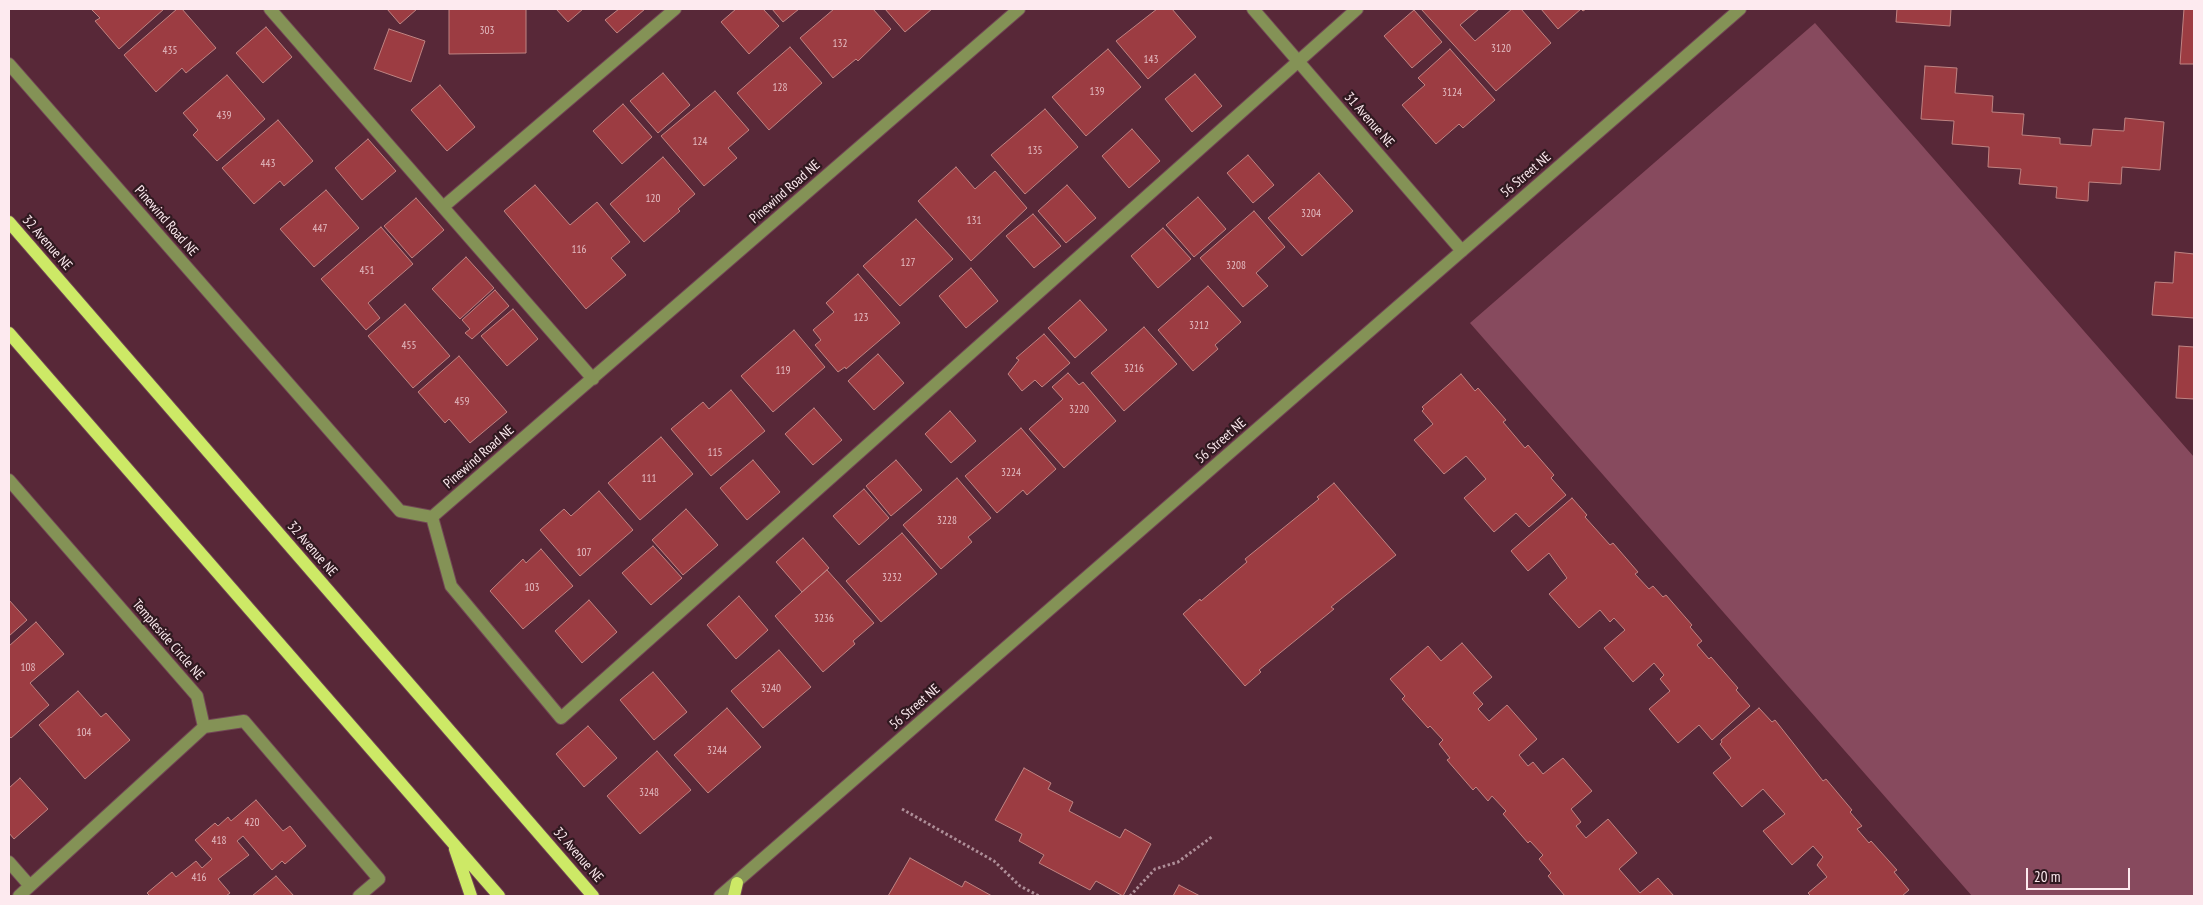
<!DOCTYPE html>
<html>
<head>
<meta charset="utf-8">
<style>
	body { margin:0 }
	#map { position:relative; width:2203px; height:905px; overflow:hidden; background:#582838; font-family:"PT Sans Narrow",sans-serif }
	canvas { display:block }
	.frame { position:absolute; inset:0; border:10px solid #fdeaef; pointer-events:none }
	.scale { position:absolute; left:2026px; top:868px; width:104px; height:22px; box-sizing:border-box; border:2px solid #fdeaef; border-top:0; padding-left:6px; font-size:15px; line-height:18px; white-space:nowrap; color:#fdeaef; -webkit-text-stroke:4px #301920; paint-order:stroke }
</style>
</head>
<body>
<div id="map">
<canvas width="2203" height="905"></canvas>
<div class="frame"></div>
<div class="scale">20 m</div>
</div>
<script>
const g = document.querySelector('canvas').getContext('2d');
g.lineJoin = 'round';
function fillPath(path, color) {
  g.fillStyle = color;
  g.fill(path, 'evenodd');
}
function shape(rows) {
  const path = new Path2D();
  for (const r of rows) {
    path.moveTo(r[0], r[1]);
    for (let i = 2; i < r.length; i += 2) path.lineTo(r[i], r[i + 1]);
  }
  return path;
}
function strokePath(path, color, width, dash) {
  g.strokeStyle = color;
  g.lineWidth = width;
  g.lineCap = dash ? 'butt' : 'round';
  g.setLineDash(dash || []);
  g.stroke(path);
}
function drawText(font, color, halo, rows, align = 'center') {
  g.font = font + ' "PT Sans Narrow",sans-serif';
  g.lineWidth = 4.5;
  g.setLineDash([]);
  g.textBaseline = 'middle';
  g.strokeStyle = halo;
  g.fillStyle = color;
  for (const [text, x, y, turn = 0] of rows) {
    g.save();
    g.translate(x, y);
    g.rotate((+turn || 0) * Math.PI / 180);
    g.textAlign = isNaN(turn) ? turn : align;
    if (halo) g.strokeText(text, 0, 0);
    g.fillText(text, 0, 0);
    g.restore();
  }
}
fillPath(shape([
	[1815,23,2194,457,2194,896,1972,896,1470,323]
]), '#874a5e');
const building = shape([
	[91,9,164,9,119,49,95,21,100,18,91,9],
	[177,9,182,9,216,48,186,73,182,68,156,92,124,55,177,9],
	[387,9,417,9,400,24,387,9],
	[449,9,526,9,526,53,449,54,449,9],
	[556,9,583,9,568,22,556,9],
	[619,9,645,9,617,33,605,20,619,9],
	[736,9,763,9,779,26,749,54,721,22,736,9],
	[772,9,799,9,783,22,772,9],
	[834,9,873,9,891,29,858,61,856,59,833,78,800,38,834,9],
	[885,9,932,9,905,32,885,9],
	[1157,9,1172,9,1196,37,1148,79,1116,41,1157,9],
	[1421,9,1479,9,1460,25,1475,41,1512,9,1521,9,1551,43,1496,91,1421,9],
	[1541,9,1586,9,1583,11,1581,9,1558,29,1541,9],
	[1897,9,1951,9,1950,26,1896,22,1897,9],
	[2184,9,2194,9,2194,64,2180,64,2184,9],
	[1414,10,1442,42,1412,68,1384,36,1414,10],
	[266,27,292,57,263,83,236,53,266,27],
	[389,29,425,41,411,82,374,69,389,29],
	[790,47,822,83,769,130,737,93,790,47],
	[1108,49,1141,87,1086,136,1052,97,1108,49],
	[1450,49,1495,100,1463,128,1459,124,1436,144,1402,105,1425,85,1418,78,1450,49],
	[1925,66,1957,68,1955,93,1993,96,1992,112,2024,114,2022,135,2060,138,2060,144,2091,146,2093,129,2124,131,2125,118,2164,122,2160,170,2122,167,2121,184,2089,182,2088,201,2056,198,2057,187,2019,184,2021,169,1988,167,1989,147,1952,144,1954,121,1921,119,1925,66],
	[663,73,690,105,658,133,630,101,663,73],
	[1195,74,1222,106,1192,132,1165,99,1195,74],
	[227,75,265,119,217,161,193,135,198,130,183,113,227,75],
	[440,85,475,127,447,151,411,110,440,85],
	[715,91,749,130,728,148,737,158,704,186,661,136,715,91],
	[623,104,652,137,622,164,593,131,623,104],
	[1045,109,1078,147,1025,194,991,155,1045,109],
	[278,120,313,161,284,186,280,181,254,204,222,168,278,120],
	[1132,129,1160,161,1129,188,1102,156,1132,129],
	[368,139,396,171,362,200,335,168,368,139],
	[1248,155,1274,185,1253,203,1227,173,1248,155],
	[663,157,695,194,678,209,680,211,644,242,610,204,663,157],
	[956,167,975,189,995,171,1027,208,971,261,918,201,956,167],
	[1319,173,1353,211,1302,256,1268,218,1319,173],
	[535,185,570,225,597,202,630,242,611,258,626,275,586,309,504,211,535,185],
	[1067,185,1096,218,1066,243,1038,211,1067,185],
	[326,190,359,228,314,267,280,229,326,190],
	[1198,197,1226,229,1194,257,1166,225,1198,197],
	[416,198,444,230,412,258,384,226,416,198],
	[1254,211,1285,247,1256,273,1268,286,1243,307,1200,258,1254,211],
	[1033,214,1061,246,1034,268,1006,236,1033,214],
	[916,219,953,259,900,306,863,266,916,219],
	[381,227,413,264,368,303,380,318,366,330,321,279,381,227],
	[1163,228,1191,259,1158,288,1131,256,1163,228],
	[2175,252,2194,254,2194,318,2152,315,2155,282,2173,283,2175,252],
	[466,257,494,288,460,319,432,289,466,257],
	[971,268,998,301,966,328,939,296,971,268],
	[858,274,900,323,846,369,845,367,838,372,815,345,821,340,813,330,834,312,826,303,858,274],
	[1208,286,1241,322,1215,345,1218,349,1193,371,1158,330,1208,286],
	[495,290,509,306,472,339,465,333,470,329,462,320,495,290],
	[1080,300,1107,330,1075,358,1048,328,1080,300],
	[405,304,450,356,413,388,368,336,405,304],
	[513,309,538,339,507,366,481,336,513,309],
	[1144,327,1177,364,1124,411,1091,373,1144,327],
	[794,330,825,367,773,412,741,376,794,330],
	[1044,334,1070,363,1042,387,1035,380,1022,391,1008,374,1019,360,1016,358,1044,334],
	[2179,346,2194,347,2194,399,2176,398,2179,346],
	[878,354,904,383,874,410,848,381,878,354],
	[459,356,507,412,470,443,449,419,445,423,418,392,459,356],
	[1068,373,1079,385,1083,382,1116,421,1064,468,1029,429,1063,399,1052,387,1068,373],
	[1461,374,1475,391,1478,388,1506,420,1503,422,1525,448,1528,445,1554,475,1551,478,1566,495,1529,527,1516,513,1494,532,1464,498,1486,479,1466,456,1444,474,1414,440,1433,424,1422,411,1424,409,1422,407,1461,374],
	[731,390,765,431,711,476,671,429,703,402,709,409,731,390],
	[814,408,842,440,813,465,785,434,814,408],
	[950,411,976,441,951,463,925,434,950,411],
	[1021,428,1056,469,1027,495,1023,490,997,513,965,476,1021,428],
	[661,437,693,474,640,520,608,483,661,437],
	[753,460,780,492,747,520,720,488,753,460],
	[896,460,922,490,891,516,866,486,896,460],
	[957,478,991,518,968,537,972,542,941,569,903,525,957,478],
	[1334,483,1396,555,1331,607,1334,609,1259,670,1261,672,1245,686,1183,614,1200,599,1201,601,1247,562,1245,559,1319,499,1317,497,1334,483],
	[864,489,889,518,859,545,833,516,864,489],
	[599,491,633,530,580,576,540,530,564,509,571,516,599,491],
	[1572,498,1587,515,1585,517,1610,545,1613,543,1638,572,1635,574,1649,589,1653,586,1663,597,1666,595,1692,625,1690,627,1702,641,1697,645,1709,659,1711,657,1738,688,1736,690,1750,706,1712,740,1699,725,1678,743,1649,709,1670,691,1660,679,1664,675,1654,663,1633,682,1604,648,1625,630,1614,618,1610,622,1600,610,1579,628,1549,594,1567,578,1549,553,1528,571,1511,551,1572,498],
	[686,509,718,545,683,575,652,540,686,509],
	[902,533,937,574,881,622,846,581,902,533],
	[803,538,829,568,802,592,776,562,803,538],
	[653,546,682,578,651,605,622,573,653,546],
	[541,549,573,586,523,629,490,591,523,559,526,563,541,549],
	[827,570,874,623,853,641,855,644,823,672,775,616,827,570],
	[739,596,768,630,736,659,707,625,739,596],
	[9,600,27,620,9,636,9,600],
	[589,600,617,632,582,663,555,631,589,600],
	[36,622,64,654,30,683,49,705,11,738,9,736,9,646,36,622],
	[1462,643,1492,677,1473,693,1483,704,1478,709,1489,721,1507,705,1537,739,1519,755,1528,766,1533,762,1543,774,1563,758,1592,791,1571,809,1581,822,1576,826,1586,838,1608,819,1637,853,1619,869,1640,893,1658,878,1674,896,1565,896,1548,876,1551,873,1539,859,1543,855,1530,841,1528,843,1503,814,1506,811,1492,796,1488,801,1476,787,1473,790,1447,760,1450,758,1439,744,1443,740,1430,726,1428,728,1402,699,1405,696,1390,679,1428,646,1441,661,1462,643],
	[779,650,811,687,763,728,731,691,779,650],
	[653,672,687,712,654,740,620,700,653,672],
	[78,691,101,717,106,713,130,740,85,779,39,725,78,691],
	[727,708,761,747,708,793,674,755,727,708],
	[1759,708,1772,722,1775,720,1823,781,1826,779,1852,810,1850,812,1862,826,1857,829,1869,843,1871,841,1897,870,1894,872,1909,890,1902,896,1811,896,1808,893,1827,877,1817,865,1823,857,1813,846,1792,865,1763,831,1785,814,1763,789,1742,807,1713,773,1731,758,1720,744,1722,742,1721,740,1759,708],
	[588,726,617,758,584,787,556,754,588,726],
	[657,751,691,790,640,834,607,796,657,751],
	[1024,768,1051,783,1048,789,1073,802,1069,811,1120,838,1125,829,1151,844,1123,896,1096,881,1090,890,1039,863,1044,855,1019,841,1022,834,995,820,1024,768],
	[20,778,48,809,14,839,9,833,9,788,20,778],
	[256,800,283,831,290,826,306,846,285,864,282,861,272,870,243,836,237,841,249,855,218,879,230,893,226,896,150,896,147,893,172,872,176,877,196,861,202,868,212,859,195,840,215,823,218,826,228,817,231,821,256,800],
	[910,858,962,887,965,881,992,896,888,896,910,858],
	[276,876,294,896,252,896,276,876],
	[1179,885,1200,896,1173,896,1179,885]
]);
fillPath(building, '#9c3c42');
strokePath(building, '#bf8382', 1);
const minor = shape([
	[270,9,593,379],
	[1253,9,1462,251],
	[9,64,400,511,432,517,1019,9],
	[443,207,675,9],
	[9,480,197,696,204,727,19,896],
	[432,517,451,586,561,718,1357,9],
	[204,727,244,721,379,879,359,896],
	[9,862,30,886],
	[720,896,1740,9]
]);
const major = shape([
	[9,222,593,896],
	[9,333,499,896],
	[455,849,471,896],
	[734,896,737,883]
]);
strokePath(minor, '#724755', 14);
strokePath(major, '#724755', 14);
strokePath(shape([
	[902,809,994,861,1020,886,1039,896],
	[1130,896,1155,869,1178,862,1213,836]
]), '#ae8e98', 3, [2.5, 2.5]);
strokePath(minor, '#849256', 12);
strokePath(major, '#cde966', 12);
drawText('11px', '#e5bec4', null, [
	["303",487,31],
	["132",840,44],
	["3120",1501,49],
	["435",170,51],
	["143",1151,60],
	["128",780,88],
	["139",1097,92],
	["3124",1452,93],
	["439",224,116],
	["124",700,142],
	["135",1035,151],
	["443",268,164],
	["120",653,199],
	["3204",1311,214],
	["131",974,221],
	["447",320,229],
	["116",579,250],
	["127",908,263],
	["3208",1236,266],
	["451",367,271],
	["123",861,318],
	["3212",1199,326],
	["455",409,346],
	["3216",1134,369],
	["119",783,371],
	["459",462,402],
	["3220",1079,410],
	["115",715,453],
	["3224",1011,473],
	["111",649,479],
	["3228",947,521],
	["107",584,553],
	["3232",892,578],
	["103",532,588],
	["3236",824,619],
	["108",28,668],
	["3240",771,689],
	["104",84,733],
	["3244",717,751],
	["3248",649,793],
	["420",252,823],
	["418",219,841],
	["416",199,878]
]);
drawText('14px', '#fdeaef', '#301920', [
	["31 Avenue NE",1369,120,49],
	["56 Street NE",1526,175,-41],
	["Pinewind Road NE",785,192,-41],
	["Pinewind Road NE",166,221,49],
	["32 Avenue NE",47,243,49],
	["56 Street NE",1221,441,-41],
	["Pinewind Road NE",479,457,-41],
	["32 Avenue NE",312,549,49],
	["Templeside Circle NE",168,640,49],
	["56 Street NE",915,707,-41],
	["32 Avenue NE",578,855,49]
]);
</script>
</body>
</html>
